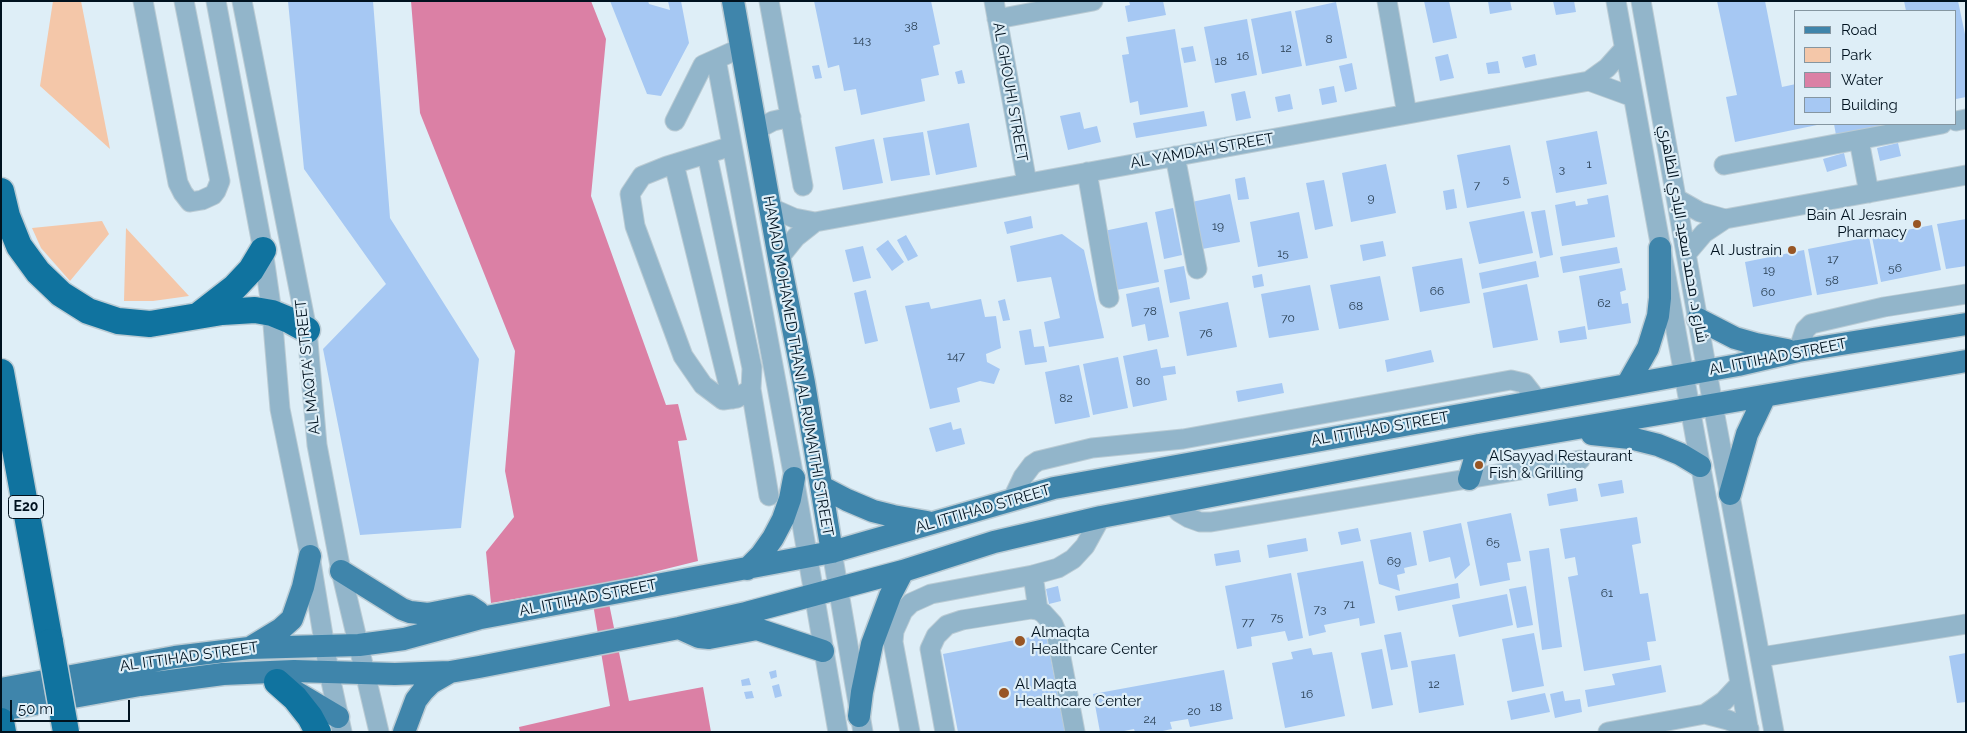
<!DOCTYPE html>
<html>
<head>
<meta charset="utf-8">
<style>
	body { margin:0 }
	#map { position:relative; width:1967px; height:733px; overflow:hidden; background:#deeef7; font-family:Raleway,sans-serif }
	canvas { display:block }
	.frame { position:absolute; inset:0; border:2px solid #00121f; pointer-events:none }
	.legend { position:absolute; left:1794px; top:10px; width:162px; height:115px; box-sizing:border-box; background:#deeef7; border:1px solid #8596a1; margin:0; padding:6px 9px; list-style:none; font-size:15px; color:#00121f }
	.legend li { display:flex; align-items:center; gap:10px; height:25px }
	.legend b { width:25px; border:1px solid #8596a1 }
	.scale { position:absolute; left:10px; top:700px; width:120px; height:22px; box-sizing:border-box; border:2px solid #00121f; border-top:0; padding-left:6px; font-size:15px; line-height:18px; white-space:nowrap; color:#00121f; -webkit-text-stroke:4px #deeef7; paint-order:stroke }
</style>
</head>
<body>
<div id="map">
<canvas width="1967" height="733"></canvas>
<div class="frame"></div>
<ul class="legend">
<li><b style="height:6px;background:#3f85ab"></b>Road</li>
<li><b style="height:14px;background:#f4c7a9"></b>Park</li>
<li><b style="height:14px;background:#db80a5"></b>Water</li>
<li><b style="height:14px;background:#a6c8f3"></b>Building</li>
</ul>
<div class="scale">50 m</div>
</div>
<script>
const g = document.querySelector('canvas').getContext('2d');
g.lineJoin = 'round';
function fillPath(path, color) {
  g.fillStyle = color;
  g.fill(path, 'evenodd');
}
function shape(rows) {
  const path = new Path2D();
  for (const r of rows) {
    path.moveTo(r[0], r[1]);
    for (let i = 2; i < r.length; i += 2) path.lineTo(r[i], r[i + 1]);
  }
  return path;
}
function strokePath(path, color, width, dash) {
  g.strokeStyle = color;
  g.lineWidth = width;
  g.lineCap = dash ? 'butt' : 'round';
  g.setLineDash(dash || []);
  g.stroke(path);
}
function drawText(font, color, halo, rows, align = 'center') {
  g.font = font + ' Raleway,Cairo,sans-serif';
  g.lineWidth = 4.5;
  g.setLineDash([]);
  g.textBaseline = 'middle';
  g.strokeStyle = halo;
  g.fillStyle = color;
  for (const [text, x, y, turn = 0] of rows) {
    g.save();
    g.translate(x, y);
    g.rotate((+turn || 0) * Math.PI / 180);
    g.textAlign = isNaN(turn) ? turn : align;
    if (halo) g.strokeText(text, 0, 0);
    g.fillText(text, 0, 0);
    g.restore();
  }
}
fillPath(shape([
	[53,1,81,1,110,149,40,86],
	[102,221,109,234,70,281,41,248,32,228],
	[126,228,189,296,153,301,124,301]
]), '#f4c7a9');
fillPath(shape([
	[411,1,591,1,606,39,591,196,666,405,678,404,687,440,678,441,698,561,605,584,629,701,703,687,711,732,520,732,519,727,610,706,590,586,491,603,486,552,514,517,505,471,515,351,420,113]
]), '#db80a5');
fillPath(shape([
	[288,1,373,1,390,218,479,359,461,528,360,535,323,349,386,284,304,169],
	[610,1,648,1,649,4,670,10,668,1,681,1,689,43,661,96,647,94],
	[814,1,931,1,940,44,933,46,939,75,921,79,925,101,861,115,856,89,844,91,839,65,828,68],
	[1129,1,1163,1,1166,15,1128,22,1125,6,1130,5],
	[1424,1,1449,1,1457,38,1433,43],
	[1488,1,1510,1,1512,10,1490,14],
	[1553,1,1574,1,1576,12,1556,15],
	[1717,1,1765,1,1782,87,1796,84,1796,124,1817,125,1735,142,1726,97,1737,95],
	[1904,1,1958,1,1966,39,1966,97,1956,99,1956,11,1906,11],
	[1336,2,1347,58,1306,66,1295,11],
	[1291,11,1302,66,1262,74,1251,19],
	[1247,19,1257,75,1215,83,1204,27],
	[1175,29,1188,107,1140,115,1138,101,1130,103,1122,55,1129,54,1126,37],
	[1193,46,1196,61,1184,63,1181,48],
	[1448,54,1454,78,1440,81,1435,57],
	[1535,54,1537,65,1525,68,1522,57],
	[1498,61,1500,73,1488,74,1486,63],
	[1352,63,1357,89,1345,92,1339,66],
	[819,65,822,78,815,79,812,66],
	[962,70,965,83,958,84,955,72],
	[1334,86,1337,102,1322,105,1319,89],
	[1245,91,1251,118,1236,121,1231,94],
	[1290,94,1293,109,1278,112,1275,97],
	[1204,111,1207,126,1136,138,1133,123],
	[1080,112,1084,129,1097,126,1101,142,1068,150,1060,116],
	[969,123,977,167,936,175,927,131],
	[1834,124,1887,124,1887,125,1836,135],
	[1597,131,1607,184,1556,193,1546,141],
	[923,132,930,175,891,181,883,138],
	[874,139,883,183,843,190,835,147],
	[1898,143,1901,156,1880,161,1877,148],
	[1510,145,1521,198,1467,208,1457,155],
	[1844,153,1847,166,1827,172,1823,159],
	[1386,164,1396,213,1351,222,1342,173],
	[1245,177,1249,199,1238,200,1235,179],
	[1324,180,1333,226,1315,230,1306,183],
	[1454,189,1457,208,1446,210,1443,191],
	[1230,194,1240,242,1197,250,1187,203],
	[1608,195,1615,237,1562,246,1555,205,1575,201,1576,206,1588,204,1587,199],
	[1173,208,1182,255,1164,259,1155,212],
	[1545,210,1553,255,1540,258,1531,212],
	[1524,211,1533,253,1479,264,1469,222],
	[1299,212,1308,258,1258,267,1250,222],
	[1031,216,1033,228,1007,234,1004,222],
	[1966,219,1966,266,1946,269,1937,224],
	[1147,222,1159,282,1111,291,1099,232],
	[1932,225,1941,270,1881,282,1872,237],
	[1062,234,1084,250,1104,338,1049,347,1044,322,1060,318,1051,277,1017,282,1010,246],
	[906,235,918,256,908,261,897,240],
	[1869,237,1878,284,1817,295,1808,249],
	[888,240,904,262,892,271,876,249],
	[1383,241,1386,256,1363,261,1360,245],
	[863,246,871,278,853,282,845,250],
	[1617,247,1620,263,1563,273,1560,257],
	[1804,250,1812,295,1753,307,1745,262],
	[1462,258,1470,303,1420,312,1412,267],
	[1536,261,1539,277,1482,289,1479,273],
	[1184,266,1190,299,1170,303,1164,270],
	[1622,268,1626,290,1620,292,1622,304,1628,303,1631,323,1588,330,1579,276],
	[1262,274,1264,286,1254,288,1252,276],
	[1380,276,1389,320,1339,329,1330,285],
	[1527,284,1538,340,1493,348,1483,293],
	[1310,285,1319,330,1269,338,1261,294],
	[1159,287,1169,337,1148,341,1145,324,1132,327,1126,294],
	[866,290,878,341,865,344,854,293],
	[981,299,985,317,996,316,1001,348,986,354,987,362,1000,369,994,384,980,381,957,388,960,402,930,409,905,306,929,302,931,309],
	[1005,299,1010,320,1003,321,998,301],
	[1228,302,1237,347,1187,356,1179,312],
	[1585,326,1587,339,1560,343,1558,331],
	[1031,329,1034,347,1044,346,1047,362,1025,365,1019,331],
	[1157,349,1161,368,1175,366,1176,374,1163,376,1167,400,1133,407,1123,356],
	[1431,350,1434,362,1387,372,1385,360],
	[1118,357,1128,408,1093,415,1083,364],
	[1079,365,1090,417,1055,424,1045,372],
	[1282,383,1284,393,1238,402,1236,391],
	[951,422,953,430,961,428,965,444,936,452,929,428],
	[1622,480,1624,493,1601,497,1598,484],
	[1576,488,1578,501,1549,506,1547,494],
	[1511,513,1521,561,1507,563,1510,580,1480,586,1467,522],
	[1637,517,1641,543,1632,545,1640,594,1648,593,1656,641,1647,642,1650,660,1584,671,1568,577,1578,575,1575,557,1565,559,1560,529],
	[1461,523,1470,565,1455,579,1450,557,1429,562,1423,531],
	[1358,528,1361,541,1341,545,1338,532],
	[1411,532,1417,565,1404,568,1405,573,1397,575,1400,591,1379,584,1370,540],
	[1306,538,1308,551,1269,558,1267,545],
	[1549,548,1562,647,1542,650,1529,551],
	[1239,550,1241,562,1216,566,1214,554],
	[1363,561,1375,623,1360,626,1359,618,1324,625,1326,632,1309,636,1297,573],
	[1291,573,1303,638,1288,641,1285,631,1251,637,1252,646,1237,649,1225,586],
	[1458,583,1460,598,1398,611,1395,596],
	[1058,586,1061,601,1049,604,1046,589],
	[1526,586,1533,625,1517,628,1509,589],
	[1507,594,1513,625,1459,637,1452,605],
	[1401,632,1408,667,1391,670,1384,635],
	[1534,633,1544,686,1512,692,1502,639],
	[1046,634,1065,732,958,732,943,654],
	[1311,648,1313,655,1332,652,1345,716,1285,728,1272,663,1293,659,1291,652],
	[1382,649,1393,705,1372,709,1361,653],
	[1966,653,1966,702,1957,703,1949,656],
	[1455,654,1464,705,1419,713,1411,661],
	[1661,665,1666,692,1588,707,1585,690,1615,685,1612,674],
	[776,670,777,677,771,679,769,672],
	[1224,670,1233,719,1190,727,1188,719,1170,722,1172,729,1158,732,1135,732,1134,729,1119,732,1100,732,1093,694],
	[749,678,751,685,742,686,741,680],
	[779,684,782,696,775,698,772,686],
	[752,691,754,698,746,699,744,692],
	[1563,691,1565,701,1580,699,1582,712,1555,718,1550,694],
	[1545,693,1550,712,1511,720,1507,701]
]), '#a6c8f3');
const minor = shape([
	[143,1,178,183,183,193,190,202,202,200,213,195,216,191,220,181,184,1],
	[216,1,263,250,272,313,280,409,310,556,329,672,342,732],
	[242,1,307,330,317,445,341,571,379,732],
	[769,1,803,186],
	[994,1,1027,183],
	[1387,1,1407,114],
	[1616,1,1749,732],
	[1641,1,1713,405,1774,732],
	[997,19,1093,1],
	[716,59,794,478,838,732],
	[1589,81,1633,97],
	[675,121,703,65,741,48],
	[1956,121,1966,119],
	[756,130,773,121,791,117],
	[1859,140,1869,193],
	[707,154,752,368,751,389,737,398,723,400,703,385,683,356,635,226,630,194,642,176,667,166,732,146],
	[1175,156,1197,269],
	[674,164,732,399],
	[1724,165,1942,124],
	[1087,172,1109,298],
	[1677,199,1700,212,1725,219],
	[769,207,794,218,815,222,1589,81,1607,68,1624,49],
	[1687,253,1704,233,1725,219,1966,175],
	[779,258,796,237,815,222],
	[1798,351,1805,330,1811,324,1884,307,1966,294],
	[751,389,769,496],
	[1012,500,1023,477,1032,465,1038,461,1092,448,1183,439,1511,380,1524,383,1538,401],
	[1171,503,1179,512,1189,518,1200,522,1211,522,1580,460],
	[832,552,863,732],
	[1033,575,1038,610],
	[1761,657,1966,624],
	[1705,714,1728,720,1749,729],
	[910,732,893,642,894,631,903,611,911,603,931,594,1033,575,1058,568,1073,559,1085,546,1101,517],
	[945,732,930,649,936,636,947,625,962,620,1031,609,1038,610,1043,613,1053,624,1056,631,1075,732],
	[1608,732,1705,714,1724,701,1740,684]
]);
const major = shape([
	[733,1,779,258,804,383,832,552],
	[1698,319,1735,338,1756,344,1787,350],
	[1627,385,1648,348,1658,316,1660,298,1660,248],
	[1592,434,1630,438,1658,445,1680,454,1700,466],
	[1469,479,1479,445],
	[822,487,847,500,873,511,893,516,927,522],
	[1730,494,1747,434,1765,396],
	[747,569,761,555,773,538,783,519,790,499,794,478],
	[341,571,402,609,410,612,428,614,469,606,478,612,481,618],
	[679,628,699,637,709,638,757,629,823,651],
	[253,646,281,629,292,619,303,587,310,556],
	[289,688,338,717],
	[1,689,175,657,249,648,359,645,404,639,481,618,832,552,1054,488,1627,385,1738,365,1798,351,1966,324],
	[1,710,140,685,223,674,294,671,395,674,450,672,479,667,679,628,746,613,903,571,994,542,1101,517,1479,445,1966,361],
	[859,716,862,692,872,644,890,596,903,571],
	[404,732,416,700,423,691,431,683,450,672]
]);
const highway = shape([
	[1,191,7,216,19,246,38,272,61,294,88,311,118,321,150,324,222,312,255,310,272,313,289,320,307,330],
	[199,315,235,287,251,270,263,250],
	[1,372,50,642],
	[277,682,295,698,310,717,318,732],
	[1,721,3,732]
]);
strokePath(minor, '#bacbd4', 21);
strokePath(major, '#bacbd4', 25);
strokePath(highway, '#bacbd4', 29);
strokePath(minor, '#92b5ca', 19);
strokePath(major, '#3f85ab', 22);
strokePath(highway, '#10739f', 26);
const highwayBridge = shape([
	[50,642,66,732]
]);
strokePath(highwayBridge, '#bacbd4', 29, []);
strokePath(highwayBridge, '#10739f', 26);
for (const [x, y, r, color] of [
	[1917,224,5,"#985624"],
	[1792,250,5,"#985624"],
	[1479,465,5,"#985624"],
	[1020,641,6,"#985624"],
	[1004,693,6,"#985624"]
]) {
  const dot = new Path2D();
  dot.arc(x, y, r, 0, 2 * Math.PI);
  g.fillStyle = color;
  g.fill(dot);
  strokePath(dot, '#deeef7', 2);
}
drawText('12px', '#2a4054', null, [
	["38",911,26],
	["8",1329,39],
	["143",862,40],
	["12",1286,48],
	["16",1243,56],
	["18",1221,61],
	["1",1589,164],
	["3",1562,169],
	["5",1506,179],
	["7",1477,185],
	["9",1371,198],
	["19",1218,226],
	["15",1283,253],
	["17",1833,259],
	["56",1895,268],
	["19",1769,270],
	["58",1832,280],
	["66",1437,291],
	["60",1768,292],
	["62",1604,303],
	["68",1356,306],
	["78",1150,311],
	["70",1288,318],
	["76",1206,333],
	["147",956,356],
	["80",1143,381],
	["82",1066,398],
	["65",1493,542],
	["69",1394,561],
	["61",1607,593],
	["71",1349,604],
	["73",1320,609],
	["75",1277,617],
	["77",1248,622],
	["12",1434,684],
	["16",1307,694],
	["18",1216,707],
	["20",1194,711],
	["24",1150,719]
]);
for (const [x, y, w] of [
	[26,507,35]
]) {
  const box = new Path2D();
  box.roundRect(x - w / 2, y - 11.5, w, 23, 4);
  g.fillStyle = '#deeef7';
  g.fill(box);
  strokePath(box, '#00121f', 1);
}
drawText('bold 14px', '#00121f', null, [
	["E20",26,507]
]);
drawText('15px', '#00121f', '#deeef7', [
	["AL GHOUHI STREET",1010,92,80],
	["AL YAMDAH STREET",1202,151,-10],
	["شارع د. محمد سعيد البادي الظاهري",1683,234,80],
	["AL ITTIHAD STREET",1778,357,-11],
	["HAMAD MOHAMED THANI AL RUMAITHI STREET",798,366,80],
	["AL MAQTA' STREET",308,367,-96],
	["AL ITTIHAD STREET",1380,429,-10],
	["AL ITTIHAD STREET",983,509,-16],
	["AL ITTIHAD STREET",588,598,-11],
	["AL ITTIHAD STREET",189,657,-8]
]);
drawText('15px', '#00121f', '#deeef7', [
	["Bain Al Jesrain",1907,215,"right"],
	["Pharmacy",1907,232,"right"],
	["Al Justrain",1782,250,"right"],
	["AlSayyad Restaurant",1489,456],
	["Fish & Grilling",1489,473],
	["Almaqta",1031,632],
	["Healthcare Center",1031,649],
	["Al Maqta",1015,684],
	["Healthcare Center",1015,701]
], 'left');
</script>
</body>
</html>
